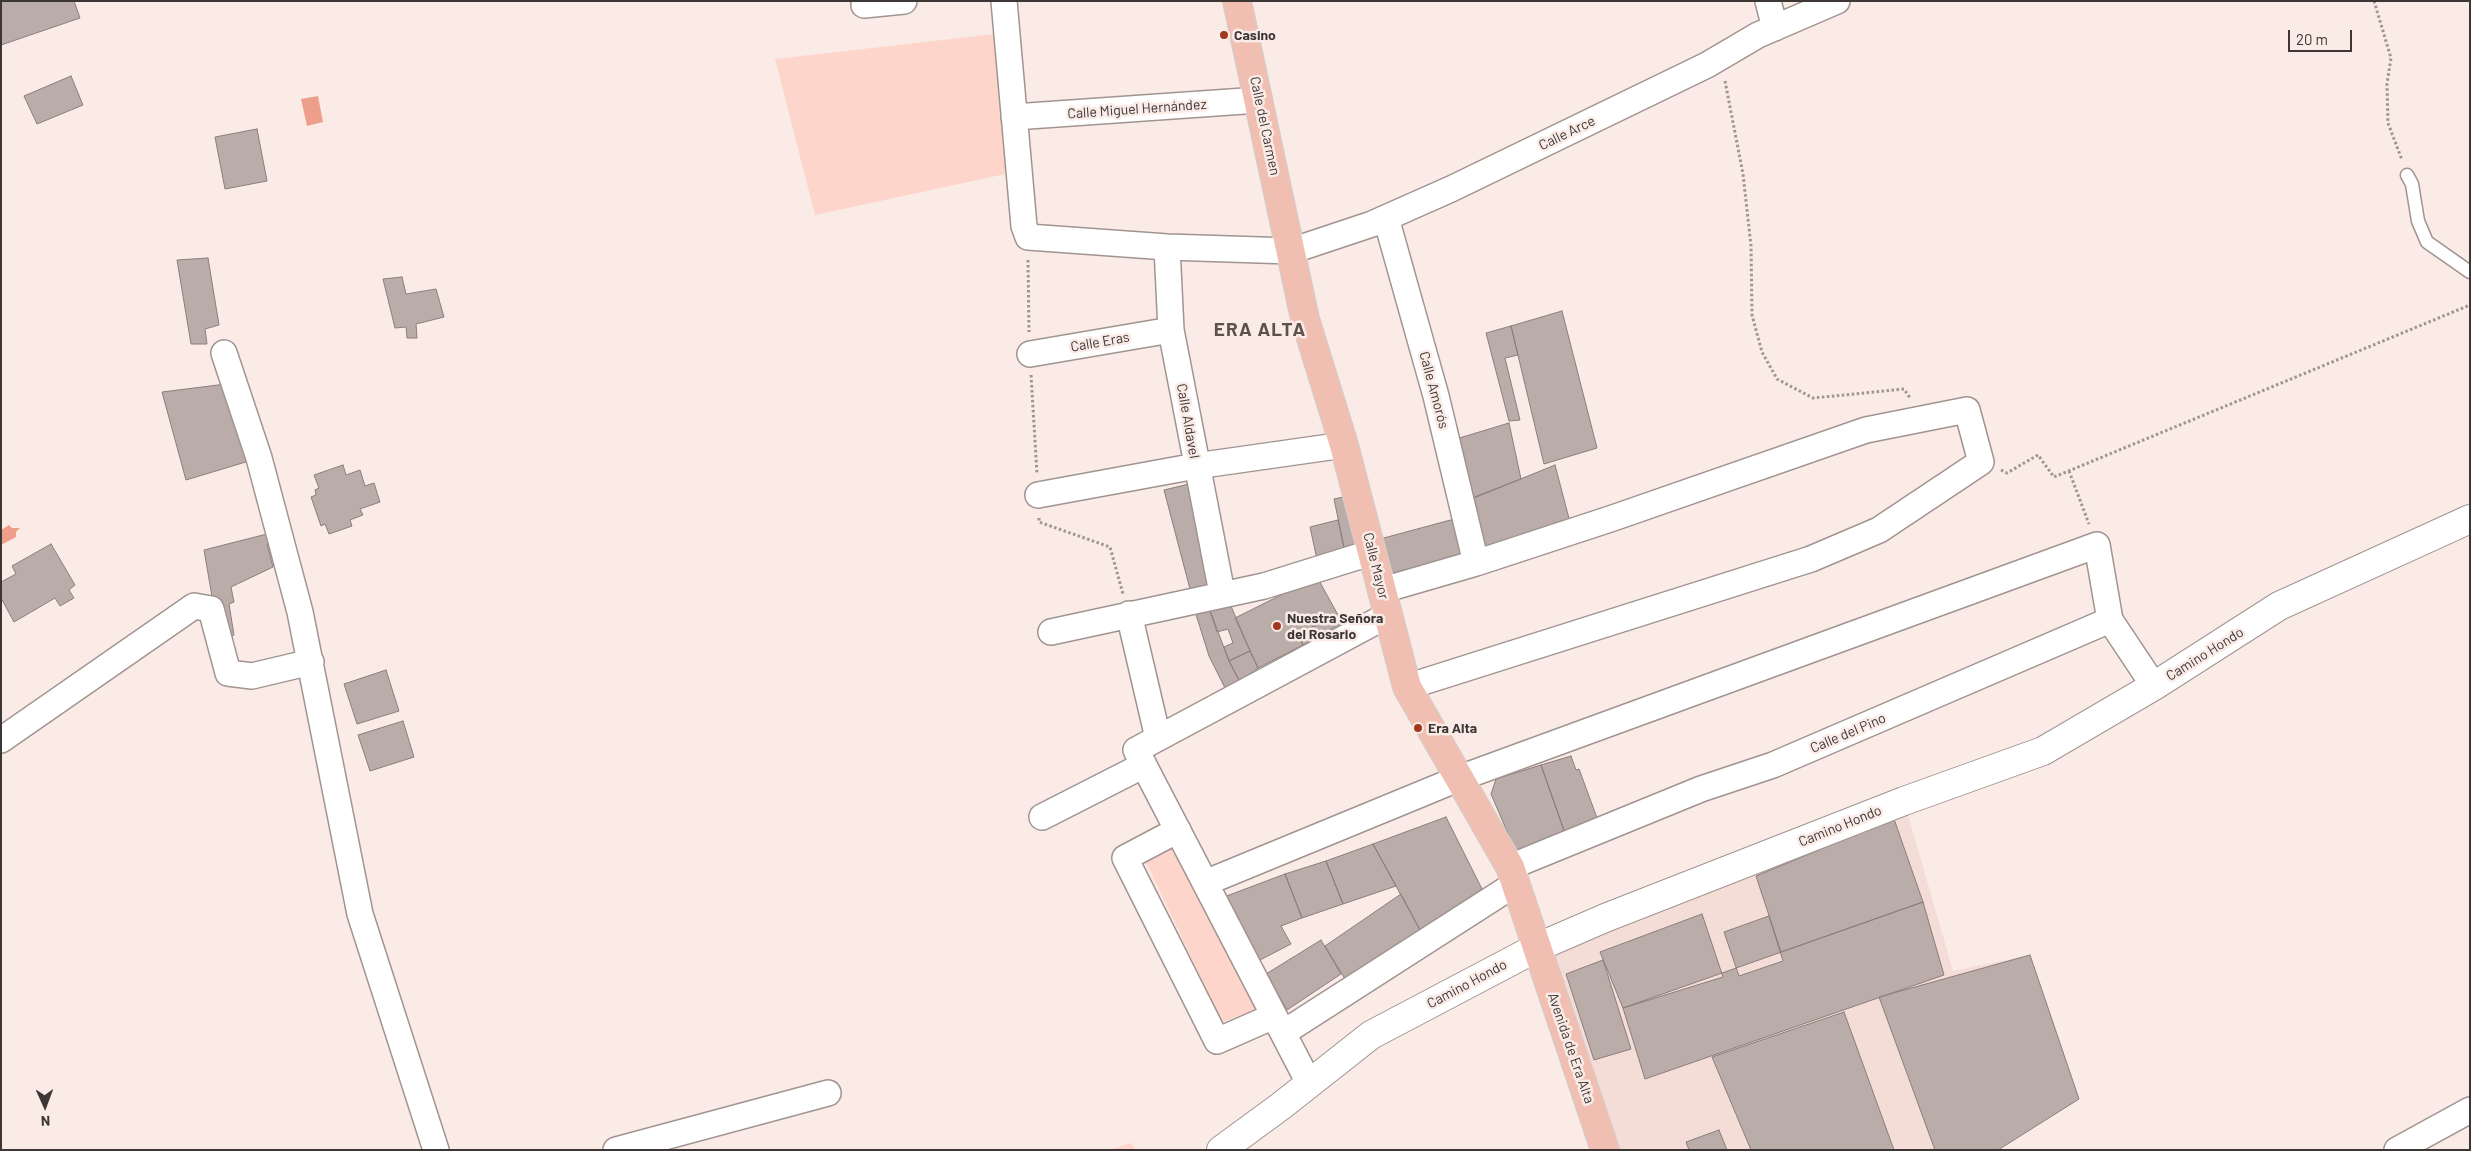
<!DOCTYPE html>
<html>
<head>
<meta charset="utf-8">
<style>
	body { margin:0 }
	#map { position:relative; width:2471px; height:1151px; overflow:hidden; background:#faebe7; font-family:Barlow,sans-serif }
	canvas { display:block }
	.frame { position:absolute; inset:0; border:2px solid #3c3735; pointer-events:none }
	.north { position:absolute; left:20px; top:1081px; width:50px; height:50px; -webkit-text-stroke:4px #faebe7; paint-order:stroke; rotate:178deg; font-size:14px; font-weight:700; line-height:20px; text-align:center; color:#3c3735 }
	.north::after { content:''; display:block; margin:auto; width:18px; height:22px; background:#3c3735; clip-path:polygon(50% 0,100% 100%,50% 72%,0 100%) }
	.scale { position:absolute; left:2288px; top:30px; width:64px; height:22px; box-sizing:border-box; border:2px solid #3c3735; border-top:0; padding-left:6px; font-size:15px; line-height:18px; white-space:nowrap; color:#3c3735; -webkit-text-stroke:4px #faebe7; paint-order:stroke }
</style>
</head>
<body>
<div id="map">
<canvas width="2471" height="1151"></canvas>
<div class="frame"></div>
<div class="north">N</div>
<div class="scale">20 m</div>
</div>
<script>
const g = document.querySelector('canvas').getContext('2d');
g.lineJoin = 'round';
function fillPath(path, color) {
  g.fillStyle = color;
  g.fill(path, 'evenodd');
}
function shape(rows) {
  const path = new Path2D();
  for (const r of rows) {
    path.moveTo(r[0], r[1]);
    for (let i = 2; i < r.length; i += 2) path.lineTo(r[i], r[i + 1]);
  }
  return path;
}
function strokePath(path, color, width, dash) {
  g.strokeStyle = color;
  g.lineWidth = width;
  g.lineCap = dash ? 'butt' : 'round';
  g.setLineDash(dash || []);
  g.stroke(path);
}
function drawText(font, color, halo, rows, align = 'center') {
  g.font = font + ' Barlow,sans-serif';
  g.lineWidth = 5;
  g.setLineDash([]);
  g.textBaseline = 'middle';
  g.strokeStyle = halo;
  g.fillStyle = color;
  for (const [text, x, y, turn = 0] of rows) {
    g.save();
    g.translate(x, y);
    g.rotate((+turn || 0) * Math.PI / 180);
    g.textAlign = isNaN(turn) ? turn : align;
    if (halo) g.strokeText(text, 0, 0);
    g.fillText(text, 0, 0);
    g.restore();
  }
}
fillPath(shape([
	[1904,801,1953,971,2030,955,2079,1099,1997,1150,1605,1150,1538,947]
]), '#f3ddd6');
fillPath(shape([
	[995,34,1010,173,815,215,775,59],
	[1174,841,1257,1010,1222,1022,1142,854],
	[1131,1143,1136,1150,1108,1150]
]), '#fdd5cb');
fillPath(shape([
	[318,96,323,122,307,126,301,99],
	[9,525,12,528,20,528,16,532,16,537,1,545,1,530]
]), '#ed9f8b');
const building = shape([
	[1,1,74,1,80,18,1,45,1,1],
	[71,76,83,105,37,124,24,96,71,76],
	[257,129,267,181,225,189,215,137,257,129],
	[208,258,219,325,205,329,207,344,191,344,177,260,208,258],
	[402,277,406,294,436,289,444,317,416,324,417,338,407,338,406,327,395,328,383,279,402,277],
	[1562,311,1597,448,1544,464,1511,326,1562,311],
	[1511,326,1518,355,1505,358,1520,420,1509,421,1486,333,1511,326],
	[234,383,259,458,186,480,162,392,234,383],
	[1509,423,1521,479,1472,498,1456,439,1509,423],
	[343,465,346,475,360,470,365,486,374,483,380,502,360,509,363,515,350,520,352,526,329,534,325,524,321,526,311,497,316,495,315,490,319,488,314,475,343,465],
	[1555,465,1571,526,1482,556,1469,500,1555,465],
	[1189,484,1210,589,1200,592,1199,587,1190,589,1164,490,1189,484],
	[1348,496,1362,552,1346,557,1334,499,1348,496],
	[1458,518,1468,557,1392,581,1380,539,1458,518],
	[1338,520,1346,557,1318,564,1310,527,1338,520],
	[267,534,272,542,267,544,273,567,231,587,234,602,229,604,234,635,222,639,214,608,204,550,267,534],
	[51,544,75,585,69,590,74,598,60,606,55,598,14,622,1,598,1,582,16,574,12,566,51,544],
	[1317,577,1338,615,1298,634,1303,645,1258,668,1235,618,1317,577],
	[1228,599,1250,651,1229,661,1224,647,1233,643,1228,629,1217,632,1208,605,1228,599],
	[1208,605,1229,661,1240,682,1226,690,1209,656,1194,608,1208,605],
	[1338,615,1342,623,1303,645,1298,634,1338,615],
	[1250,651,1258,668,1240,682,1229,661,1250,651],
	[386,670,399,711,357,724,344,684,386,670],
	[403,721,414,757,370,771,358,735,403,721],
	[1571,756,1576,770,1579,769,1600,826,1567,839,1541,765,1571,756],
	[1541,765,1567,839,1526,855,1515,850,1491,794,1496,779,1541,765],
	[1446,817,1482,889,1420,930,1373,844,1446,817],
	[1894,819,1923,902,1781,952,1756,876,1894,819],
	[1373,844,1396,886,1343,904,1326,861,1373,844],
	[1326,861,1343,904,1302,918,1285,874,1326,861],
	[1285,874,1302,918,1281,926,1291,944,1258,961,1224,897,1285,874],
	[1401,894,1420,930,1412,935,1413,938,1345,979,1325,946,1401,894],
	[1923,902,1944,975,1645,1079,1623,1008,1923,902],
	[1702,914,1723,977,1623,1008,1600,952,1702,914],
	[1769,916,1783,961,1739,976,1724,932,1769,916],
	[1321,940,1341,974,1287,1010,1266,974,1321,940],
	[2030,955,2079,1099,1998,1150,1935,1150,1879,997,2030,955],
	[1603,960,1631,1049,1594,1060,1566,974,1603,960],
	[1844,1012,1894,1150,1751,1150,1712,1057,1844,1012],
	[1719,1130,1727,1150,1689,1150,1686,1142,1719,1130]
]);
fillPath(building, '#baaca9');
strokePath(building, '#8b7d7a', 1);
const service = shape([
	[2407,175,2412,184,2418,221,2427,242,2470,272]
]);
const minor = shape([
	[1004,1,1024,226,1028,237,1167,247,1291,251,1372,224,1451,189,1707,65,1758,35,1837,1],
	[1768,1,1775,28],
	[864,5,904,1],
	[1014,117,1259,100],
	[1386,218,1436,396,1476,563],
	[1167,247,1171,330,1222,593],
	[224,353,259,458,300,612,360,914,436,1150],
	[1030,354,1171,330],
	[1038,495,1196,466,1344,445],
	[1383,590,1476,563,1613,518,1866,430,1967,410,1981,462,1879,530,1811,559,1407,687],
	[1129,614,1158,738],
	[1051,632,1264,586,1373,552],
	[1,740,194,606,211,609,228,673,252,676,311,662],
	[1042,817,1144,765],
	[1178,830,1125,858,1217,1041,1274,1016],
	[1510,867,1701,789,1773,765,2110,620,2154,686],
	[1205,883,1460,778,2097,545,2110,620],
	[1283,1033,1515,884],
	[1309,1083,1136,750,1388,615],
	[616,1150,828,1093],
	[2397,1150,2470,1110]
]);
const secondary = shape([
	[1221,1150,1281,1106,1371,1035,1538,947,1605,918,1904,801,2043,751,2154,686,2279,606,2470,519]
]);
const primary = shape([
	[1237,1,1305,319,1344,445,1407,687,1510,867,1605,1150]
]);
strokePath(service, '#a19490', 15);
strokePath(minor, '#a19490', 28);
strokePath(secondary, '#a19490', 30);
strokePath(primary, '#d0cfcf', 30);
strokePath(shape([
	[2374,1,2391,58,2387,84,2388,123,2402,160],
	[1725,81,1743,174,1751,246,1752,315,1762,352,1777,379,1813,398,1904,389,1910,398],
	[1028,260,1029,332],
	[1031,375,1037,474],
	[2001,470,2007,473,2038,455,2054,477,2470,305],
	[2069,471,2089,524],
	[1039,518,1039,522,1110,547,1123,594]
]), '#9e9491', 3, [2.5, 2.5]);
strokePath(service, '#fff', 12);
strokePath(minor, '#fff', 25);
strokePath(secondary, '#fff', 28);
strokePath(primary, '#f1bfb2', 28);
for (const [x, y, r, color] of [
	[1224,35,5,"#a1391f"],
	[1277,626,5,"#a1391f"],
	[1418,728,5,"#a1391f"]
]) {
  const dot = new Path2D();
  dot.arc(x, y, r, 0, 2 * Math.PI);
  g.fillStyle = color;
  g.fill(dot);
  strokePath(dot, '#faebe7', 2);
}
drawText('bold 14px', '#3c3735', '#faebe7', [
	["Casino",1234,35],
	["Nuestra Señora",1287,618],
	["del Rosario",1287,634],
	["Era Alta",1428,728]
], 'left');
drawText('14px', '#3c3735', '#faebe7', [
	["Calle Miguel Hernández",1137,109,-4],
	["Calle del Carmen",1265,126,78],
	["Calle Arce",1567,133,-26],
	["Calle Eras",1100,342,-10],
	["Calle Amorós",1434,390,75],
	["Calle Aldavel",1188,421,80],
	["Calle Mayor",1376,566,76],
	["Camino Hondo",2205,654,-32],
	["Calle del Pino",1848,733,-23],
	["Camino Hondo",1840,826,-22],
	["Camino Hondo",1467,984,-28],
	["Avenida de Era Alta",1571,1048,71]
]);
g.letterSpacing = '1px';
drawText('bold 19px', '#5d514d', '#faebe7', [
	["ERA ALTA",1260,330]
]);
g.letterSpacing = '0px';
</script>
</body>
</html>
